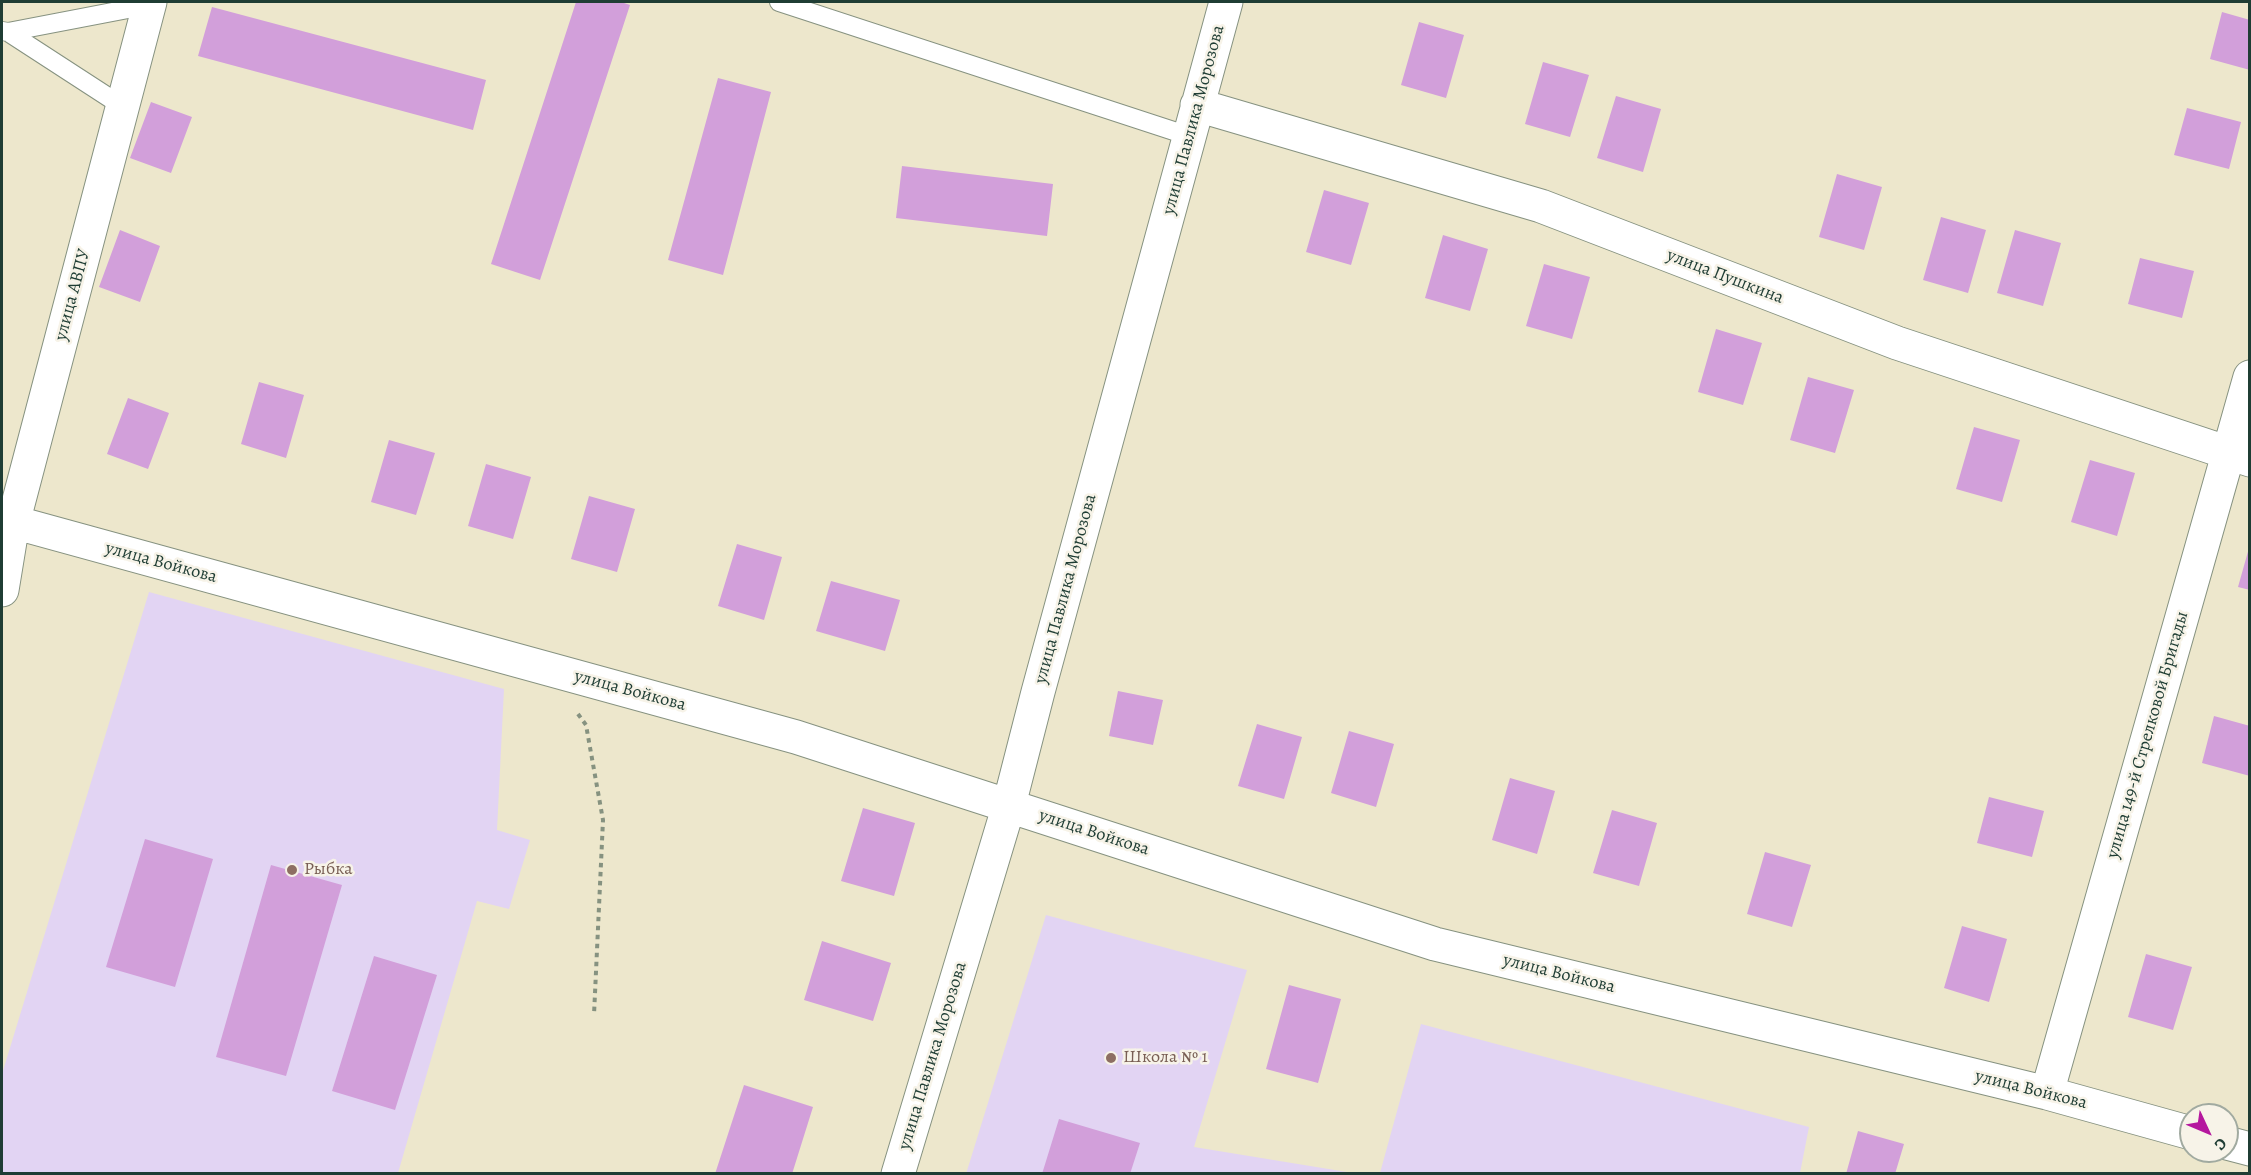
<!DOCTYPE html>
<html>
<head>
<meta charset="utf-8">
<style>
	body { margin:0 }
	#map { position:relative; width:2251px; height:1175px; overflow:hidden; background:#ede7cc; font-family:Alegreya,serif }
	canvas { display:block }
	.frame { position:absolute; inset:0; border:3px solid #1f3d34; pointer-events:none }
	.north { position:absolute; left:2179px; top:1103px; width:60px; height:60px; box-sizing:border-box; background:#f7f3e8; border:2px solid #a1aaa0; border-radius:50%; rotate:134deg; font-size:16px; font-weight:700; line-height:24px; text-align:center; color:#1f3d34 }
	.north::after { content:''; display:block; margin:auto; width:21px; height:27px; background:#b5179e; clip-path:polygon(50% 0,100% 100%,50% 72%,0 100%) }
</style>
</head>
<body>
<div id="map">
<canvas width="2251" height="1175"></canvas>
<div class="frame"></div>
<div class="north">С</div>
</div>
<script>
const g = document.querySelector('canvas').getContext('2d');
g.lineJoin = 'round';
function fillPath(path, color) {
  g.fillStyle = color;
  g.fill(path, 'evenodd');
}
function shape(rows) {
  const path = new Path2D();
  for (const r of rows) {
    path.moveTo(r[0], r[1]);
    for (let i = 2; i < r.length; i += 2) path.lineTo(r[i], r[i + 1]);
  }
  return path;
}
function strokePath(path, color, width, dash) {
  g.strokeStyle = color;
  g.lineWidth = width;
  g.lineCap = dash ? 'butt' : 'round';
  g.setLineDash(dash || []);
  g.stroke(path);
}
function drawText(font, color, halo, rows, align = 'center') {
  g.font = font + ' Alegreya,serif';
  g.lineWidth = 5;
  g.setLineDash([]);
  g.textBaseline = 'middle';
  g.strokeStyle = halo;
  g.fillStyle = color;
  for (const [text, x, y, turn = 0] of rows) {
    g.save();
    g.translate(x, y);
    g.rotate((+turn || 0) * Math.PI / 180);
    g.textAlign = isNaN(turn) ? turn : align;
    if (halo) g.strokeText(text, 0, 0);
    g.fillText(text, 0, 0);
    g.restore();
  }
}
fillPath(shape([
	[149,592,504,689,497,830,530,840,509,909,477,901,398,1173,2,1174,2,1074],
	[1046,915,1247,970,1194,1147,1353,1173,966,1174],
	[1421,1024,1809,1127,1800,1173,1380,1173]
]), '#e2d4f3');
fillPath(shape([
	[576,2,621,2,630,5,540,280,491,264],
	[212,7,486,80,473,130,198,56],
	[2222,12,2250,20,2250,70,2210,59],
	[1419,22,1464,35,1446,98,1401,85],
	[1543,62,1589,75,1570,137,1525,124],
	[718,78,771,92,723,275,668,260],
	[1616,96,1661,109,1643,172,1597,158],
	[151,102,192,117,171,173,130,158],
	[2187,108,2241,122,2229,169,2174,155],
	[902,166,1053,184,1047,236,896,218],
	[1837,174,1882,187,1864,250,1819,237],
	[1324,190,1369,203,1351,265,1306,252],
	[1941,217,1986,230,1968,293,1923,280],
	[120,230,160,246,140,302,99,287],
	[2015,230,2061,243,2043,306,1997,293],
	[1443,235,1488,249,1470,311,1425,298],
	[2140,258,2194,271,2182,318,2128,304],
	[1544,264,1590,277,1572,339,1526,326],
	[1716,329,1762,343,1743,405,1698,392],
	[1808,377,1854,390,1835,453,1790,440],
	[259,382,304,395,286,458,241,444],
	[128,398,169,413,148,469,107,454],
	[1974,427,2020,440,2002,502,1956,489],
	[389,440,435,453,416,515,371,502],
	[2090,460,2135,473,2117,536,2071,522],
	[486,464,531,477,513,539,468,526],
	[589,496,635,509,617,572,571,559],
	[737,544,782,557,764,620,718,606],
	[2249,548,2250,548,2250,590,2238,587],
	[831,581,900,600,885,651,816,631],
	[1118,691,1163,700,1153,745,1109,736],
	[2214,716,2250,726,2250,776,2202,763],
	[1257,724,1302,737,1284,799,1238,786],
	[1349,731,1394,744,1376,807,1331,793],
	[1510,778,1555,791,1537,854,1492,840],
	[1989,797,2044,811,2032,857,1977,843],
	[863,808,915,823,894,896,841,881],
	[1612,810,1657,823,1639,886,1593,873],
	[145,839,213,859,175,987,106,967],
	[1765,852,1811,865,1792,927,1747,914],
	[271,865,342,885,286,1076,216,1057],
	[1962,926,2007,939,1989,1002,1944,988],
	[822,941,891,963,873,1021,804,1000],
	[2146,954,2192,967,2173,1030,2128,1017],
	[374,956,437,975,395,1110,332,1091],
	[1289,985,1341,999,1318,1083,1266,1069],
	[744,1085,813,1107,792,1174,715,1174],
	[1059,1119,1140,1143,1130,1174,1042,1174],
	[1858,1131,1904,1144,1895,1174,1846,1174]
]), '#d29fda');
const service = shape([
	[779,2,1189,136],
	[2,31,8,32,122,106],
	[8,32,149,5]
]);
const minor = shape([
	[1197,105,1541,206,1897,343,2250,460],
	[2,519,796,737,1435,944,2047,1093,2191,1133],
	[2,590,13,523,150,2],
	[2047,1093,2250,377],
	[2227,1143,2250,1149],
	[898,1174,1009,805,1038,692,1226,2]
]);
strokePath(service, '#869280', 20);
strokePath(minor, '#869280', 35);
strokePath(shape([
	[578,714,586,725,603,820,594,1015]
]), '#869280', 4, [4.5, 4.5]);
strokePath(service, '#fff', 18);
strokePath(minor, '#fff', 33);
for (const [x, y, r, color] of [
	[292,870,6,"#8d6e63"],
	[1111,1058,6,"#8d6e63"]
]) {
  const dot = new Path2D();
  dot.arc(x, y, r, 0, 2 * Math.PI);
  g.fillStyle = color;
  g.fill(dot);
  strokePath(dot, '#f7f3e8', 2);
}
drawText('18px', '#1f3d34', '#f7f3e8', [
	["улица Павлика Морозова",1194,120,-75],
	["улица Пушкина",1725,277,21],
	["улица АВПУ",73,295,-75],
	["улица Войкова",161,563,15],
	["улица Павлика Морозова",1066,589,-75],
	["улица Войкова",630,691,15],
	["улица 149-й Стрелковой Бригады",2148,735,-74],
	["улица Войкова",1094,833,18],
	["улица Войкова",1559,974,14],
	["улица Павлика Морозова",933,1056,-73],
	["улица Войкова",2031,1090,14]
]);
drawText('18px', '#785e54', '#f7f3e8', [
	["Рыбка",304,870],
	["Школа № 1",1123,1058]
], 'left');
</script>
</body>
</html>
